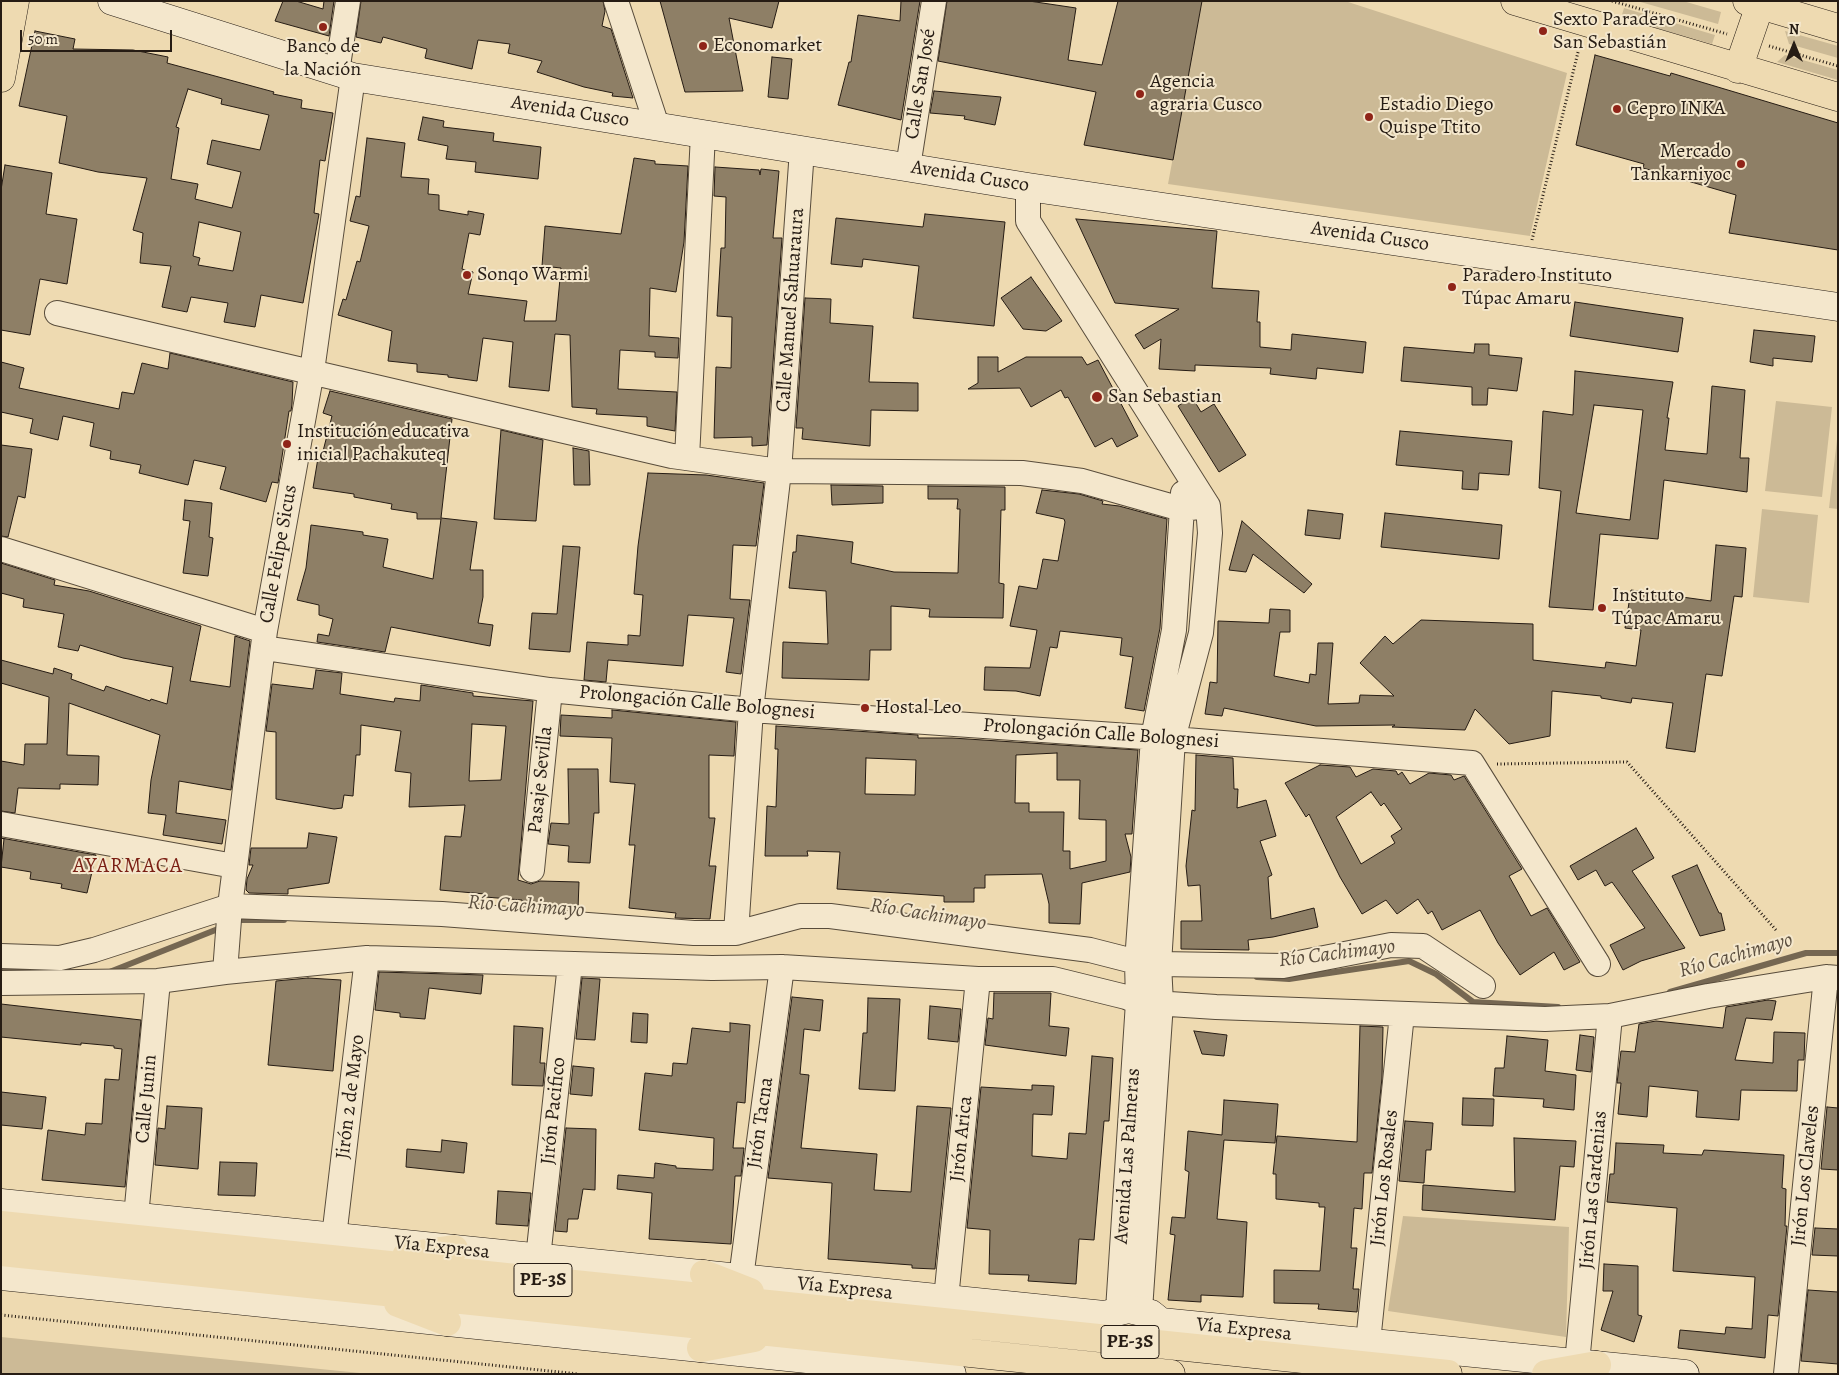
<!DOCTYPE html>
<html>
<head>
<meta charset="utf-8">
<style>
	body { margin:0 }
	#map { position:relative; width:1839px; height:1375px; overflow:hidden; background:#eedab1; font-family:Alegreya,serif }
	canvas { display:block }
	.frame { position:absolute; inset:0; border:2px solid #261c14; pointer-events:none }
	.north { position:absolute; left:1769px; top:20px; width:50px; height:50px; -webkit-text-stroke:4px #f4e7cc; paint-order:stroke; rotate:0deg; font-size:14px; font-weight:700; line-height:20px; text-align:center; color:#261c14 }
	.north::after { content:''; display:block; margin:auto; width:18px; height:22px; background:#261c14; clip-path:polygon(50% 0,100% 100%,50% 72%,0 100%) }
	.scale { position:absolute; left:20px; top:30px; width:152px; height:22px; box-sizing:border-box; border:2px solid #261c14; border-top:0; padding-left:6px; font-size:15px; line-height:18px; white-space:nowrap; color:#261c14; -webkit-text-stroke:4px #f4e7cc; paint-order:stroke }
</style>
</head>
<body>
<div id="map">
<canvas width="1839" height="1375"></canvas>
<div class="frame"></div>
<div class="north">N</div>
<div class="scale">50 m</div>
</div>
<script>
const g = document.querySelector('canvas').getContext('2d');
g.lineJoin = 'round';
function fillPath(path, color) {
  g.fillStyle = color;
  g.fill(path, 'evenodd');
}
function shape(rows) {
  const path = new Path2D();
  for (const r of rows) {
    path.moveTo(r[0], r[1]);
    for (let i = 2; i < r.length; i += 2) path.lineTo(r[i], r[i + 1]);
  }
  return path;
}
function strokePath(path, color, width, dash) {
  g.strokeStyle = color;
  g.lineWidth = width;
  g.lineCap = dash ? 'butt' : 'round';
  g.setLineDash(dash || []);
  g.stroke(path);
}
function drawText(font, color, halo, rows, align = 'center') {
  g.font = font + ' Alegreya,serif';
  g.lineWidth = 4;
  g.setLineDash([]);
  g.textBaseline = 'middle';
  g.strokeStyle = halo;
  g.fillStyle = color;
  for (const [text, x, y, turn = 0] of rows) {
    g.save();
    g.translate(x, y);
    g.rotate((+turn || 0) * Math.PI / 180);
    g.textAlign = isNaN(turn) ? turn : align;
    if (halo) g.strokeText(text, 0, 0);
    g.fillText(text, 0, 0);
    g.restore();
  }
}
fillPath(shape([
	[1202,1,1345,1,1567,73,1530,236,1168,184],
	[1637,1,1683,1,1721,12,1718,24],
	[1624,8,1715,35,1712,44,1621,18],
	[1785,31,1838,46,1838,58,1789,44],
	[1785,55,1838,70,1838,80,1777,62],
	[1776,401,1832,407,1822,497,1765,491],
	[1838,431,1838,509,1829,508],
	[1762,509,1818,515,1809,603,1753,597],
	[1403,1216,1569,1227,1566,1337,1388,1311],
	[1,1337,370,1374,1,1374]
]), '#ccba96');
strokePath(shape([
	[235,922,240,920,284,920],
	[1,970,25,971],
	[107,973,223,927],
	[1257,977,1289,979,1409,961,1436,974,1473,1002,1558,1007],
	[1670,992,1806,953,1838,953]
]), '#756752', 6);
const building = shape([
	[283,1,296,1,323,9,324,1,334,1,329,36,275,21,283,1],
	[361,1,603,1,605,11,602,26,611,29,633,98,612,96,613,93,584,87,537,72,542,61,508,53,510,44,478,40,472,69,425,58,427,49,383,37,381,43,356,37,361,1],
	[660,1,779,1,772,28,729,18,743,91,685,92,660,1],
	[901,1,920,1,901,120,838,105,849,62,851,62,858,15,900,21,901,1],
	[947,1,1029,1,1076,8,1068,60,1102,65,1118,1,1202,1,1173,160,1084,145,1096,92,938,61,947,1],
	[35,31,75,39,73,49,133,50,168,57,167,63,274,92,273,94,302,100,301,108,333,113,325,161,320,160,314,213,319,214,303,303,261,295,255,327,224,322,228,303,191,297,187,312,162,307,171,266,140,263,143,233,133,230,147,178,98,172,59,163,67,116,19,106,35,31],
	[188,89,222,99,221,104,269,115,260,150,212,140,207,164,241,172,232,208,195,199,198,184,171,179,179,128,176,127,188,89],
	[199,222,241,232,233,271,198,265,200,258,193,256,199,222],
	[1595,55,1670,76,1671,73,1838,123,1838,250,1729,233,1736,195,1643,168,1644,164,1576,145,1595,55],
	[772,57,792,59,788,99,768,97,772,57],
	[934,91,1001,97,995,125,964,119,965,116,930,113,934,91],
	[423,117,444,121,443,127,494,133,493,141,541,147,538,179,475,172,476,162,446,159,448,146,418,140,423,117],
	[367,138,405,143,401,177,429,179,428,194,439,195,439,210,468,215,468,211,484,214,480,235,469,233,462,269,473,272,468,294,527,301,524,321,556,321,561,268,542,266,545,226,621,234,634,158,655,161,655,164,688,166,684,242,676,292,650,288,649,336,679,338,678,358,655,357,655,352,620,350,618,389,677,392,675,431,647,426,647,417,596,414,597,409,572,407,570,335,555,334,549,391,509,387,513,342,483,338,477,381,448,377,448,375,417,372,417,364,388,361,392,331,338,315,343,299,346,300,357,261,360,262,369,226,350,221,356,196,360,197,367,138],
	[5,165,52,173,46,214,77,219,67,284,40,279,30,335,1,330,1,190,5,165],
	[715,167,759,170,760,175,761,169,779,171,773,238,782,238,767,445,752,446,752,437,714,438,716,367,731,368,732,317,717,316,721,248,725,248,726,197,714,196,715,167],
	[925,214,1005,222,994,326,913,318,919,266,863,259,862,267,831,264,836,218,923,227,925,214],
	[1076,219,1217,231,1212,288,1259,291,1257,322,1260,322,1260,347,1291,350,1292,334,1366,342,1363,373,1317,368,1316,379,1270,374,1271,368,1195,365,1195,371,1159,369,1161,339,1144,349,1135,335,1179,309,1115,303,1076,219],
	[1031,277,1062,321,1046,331,1023,329,1001,298,1031,277],
	[805,298,831,299,830,323,873,326,869,382,918,383,918,411,871,410,870,446,802,439,803,428,796,428,805,298],
	[1575,302,1683,318,1678,352,1570,336,1575,302],
	[1754,330,1815,336,1812,362,1773,358,1773,366,1750,362,1754,330],
	[1475,344,1489,344,1489,355,1522,358,1517,391,1488,388,1487,405,1472,405,1472,387,1401,381,1404,347,1474,353,1475,344],
	[170,353,293,382,292,404,291,411,289,411,278,483,272,482,266,502,220,489,226,467,194,460,188,485,139,473,141,465,110,459,111,451,90,446,94,423,63,416,58,440,30,433,33,419,1,412,1,362,24,368,19,388,119,409,122,392,134,394,142,363,168,369,170,353],
	[978,357,998,357,998,372,1026,357,1082,357,1087,365,1098,360,1138,436,1117,447,1112,438,1095,447,1068,397,1065,398,1061,390,1031,407,1020,388,968,389,978,383,978,357],
	[1575,371,1673,382,1667,418,1669,418,1665,450,1707,454,1712,386,1745,390,1740,458,1749,458,1747,492,1664,480,1658,539,1600,534,1593,610,1549,607,1561,491,1539,488,1543,411,1573,415,1575,371],
	[1594,405,1643,410,1630,520,1576,513,1594,405],
	[330,391,452,419,441,518,477,522,470,570,483,570,483,597,478,623,493,625,490,646,391,627,385,652,317,642,318,634,329,636,333,619,319,615,319,605,297,600,306,568,311,525,363,532,363,535,388,539,383,567,433,579,441,519,417,519,417,513,391,509,392,504,354,497,354,494,313,488,318,458,321,459,332,416,323,413,330,391],
	[1192,397,1201,412,1214,404,1246,455,1219,472,1178,406,1192,397],
	[501,430,543,440,536,521,494,519,501,430],
	[1400,431,1512,441,1509,475,1479,473,1478,490,1462,489,1463,471,1396,465,1400,431],
	[1,445,32,449,25,498,18,496,8,537,1,536,1,445],
	[573,448,589,451,590,485,574,485,573,448],
	[648,473,706,475,764,483,756,546,733,545,730,599,750,600,741,674,726,672,734,618,688,615,683,666,608,660,606,682,584,680,587,642,628,645,628,635,640,636,643,595,634,594,638,546,648,473],
	[831,485,883,486,883,503,832,505,831,485],
	[928,486,1005,487,1005,510,1001,510,999,583,1004,584,1003,618,929,617,930,609,891,606,891,650,870,650,869,680,782,678,783,642,828,644,826,591,789,588,793,552,796,552,797,535,853,542,851,563,894,572,958,573,960,509,957,509,958,499,928,499,928,486],
	[1042,490,1079,494,1103,501,1102,504,1119,506,1167,519,1160,628,1144,711,1125,708,1133,657,1120,655,1122,638,1060,631,1057,648,1050,647,1040,696,1016,691,984,690,985,667,1030,668,1037,630,1010,626,1019,586,1037,589,1043,559,1058,561,1065,522,1064,519,1036,513,1042,490],
	[185,500,212,503,209,537,213,538,208,576,183,573,190,521,183,520,185,500],
	[1308,510,1343,514,1340,539,1305,535,1308,510],
	[1385,513,1502,525,1499,559,1381,547,1385,513],
	[1242,521,1312,584,1304,593,1253,554,1246,572,1229,570,1242,521],
	[1716,545,1746,548,1742,597,1734,596,1722,676,1706,674,1695,752,1666,748,1673,703,1632,698,1631,703,1601,698,1601,696,1552,691,1550,736,1509,744,1475,709,1465,730,1392,727,1395,725,1316,726,1224,708,1222,716,1205,714,1210,682,1217,683,1218,621,1269,623,1270,609,1290,610,1290,632,1280,632,1274,676,1309,683,1310,674,1316,675,1318,643,1333,643,1328,704,1359,703,1360,695,1394,696,1360,663,1385,636,1393,644,1421,620,1533,624,1533,660,1605,668,1606,662,1636,666,1641,630,1625,628,1631,590,1711,601,1716,545],
	[563,546,580,547,570,652,529,649,532,613,557,614,563,546],
	[1,563,55,580,54,585,89,591,201,626,190,681,230,687,235,636,250,641,231,790,179,781,176,813,226,820,222,844,163,835,166,815,148,813,151,780,160,735,69,703,67,755,99,756,98,785,60,784,60,789,18,788,15,813,1,811,1,761,24,765,25,744,47,744,49,697,1,683,1,660,53,674,54,668,72,674,71,679,104,691,106,686,150,701,151,699,167,704,173,667,123,658,80,645,78,651,58,647,64,614,23,607,24,599,1,593,1,563],
	[316,670,342,673,340,694,394,702,395,698,420,701,421,685,473,693,473,696,533,701,518,880,531,884,540,881,579,882,578,909,522,906,522,900,485,897,485,894,440,890,445,836,461,837,465,805,409,807,411,773,395,771,401,731,361,725,360,755,356,755,353,796,344,795,342,808,334,809,276,799,276,732,266,731,272,684,313,689,316,670],
	[472,724,506,726,501,780,469,781,472,724],
	[612,710,736,722,734,756,709,755,709,818,715,818,709,866,716,866,710,919,675,918,676,913,629,908,635,845,629,845,635,784,610,782,612,738,560,736,561,715,612,718,612,710],
	[776,726,918,735,918,738,952,738,1138,750,1132,834,1125,834,1131,857,1130,872,1082,883,1080,924,1049,923,1049,904,1042,874,985,875,985,888,974,888,974,902,944,902,944,896,837,889,840,852,807,851,808,856,765,856,767,806,776,807,778,749,775,749,776,726],
	[1057,753,1057,780,1080,780,1079,819,1106,820,1106,861,1070,869,1070,851,1063,851,1064,812,1029,812,1029,803,1015,803,1016,755,1057,753],
	[866,758,916,760,915,795,865,794,866,758],
	[1196,755,1233,758,1234,789,1238,789,1237,808,1266,800,1276,836,1260,841,1272,875,1268,877,1271,919,1314,908,1318,927,1273,937,1248,940,1249,950,1181,949,1181,921,1202,921,1200,885,1188,886,1186,866,1192,810,1195,811,1196,755],
	[1320,765,1350,767,1356,777,1373,769,1396,771,1398,775,1402,772,1410,784,1429,773,1451,775,1454,780,1464,776,1522,869,1509,876,1531,916,1547,908,1580,962,1564,970,1554,952,1520,975,1498,943,1480,910,1442,930,1432,911,1428,914,1418,899,1397,914,1386,900,1362,914,1340,877,1309,814,1306,817,1285,783,1320,765],
	[1371,792,1381,806,1384,803,1402,829,1391,836,1395,843,1361,864,1336,817,1371,792],
	[568,769,598,769,599,813,594,813,590,863,568,862,569,846,548,844,551,823,569,824,568,769],
	[1636,828,1654,858,1632,871,1685,948,1641,961,1623,970,1610,945,1645,928,1612,882,1605,886,1596,870,1578,880,1570,866,1636,828],
	[309,833,337,837,329,883,288,889,288,894,249,893,246,890,247,879,253,865,249,865,251,848,307,848,309,833],
	[1,838,96,855,87,893,61,888,62,884,30,879,31,872,1,867,4,839,1,838],
	[1697,865,1719,913,1721,913,1725,930,1700,936,1672,876,1697,865],
	[379,972,483,975,481,994,429,988,425,1019,400,1017,400,1013,375,1010,379,972],
	[308,978,341,980,333,1071,268,1065,276,981,308,978],
	[582,978,600,979,595,1040,576,1039,582,978],
	[994,993,1051,993,1049,1026,1069,1028,1066,1056,985,1045,988,1018,993,1019,994,993],
	[792,997,823,1000,820,1031,804,1029,800,1074,809,1075,801,1148,877,1154,874,1190,911,1192,917,1106,951,1108,935,1269,912,1268,912,1265,828,1259,832,1183,768,1178,792,997],
	[868,998,900,999,895,1091,859,1089,863,1033,867,1033,868,998],
	[1768,1000,1776,1001,1772,1020,1746,1018,1735,1060,1773,1063,1774,1032,1805,1033,1804,1060,1798,1060,1797,1091,1741,1090,1739,1120,1696,1117,1698,1091,1649,1086,1647,1117,1618,1114,1621,1083,1617,1083,1621,1051,1635,1052,1639,1024,1656,1021,1723,1028,1726,1007,1768,1000],
	[1,1004,141,1020,125,1187,42,1180,48,1130,85,1135,86,1123,102,1124,105,1079,119,1080,122,1049,114,1048,114,1046,81,1043,81,1045,1,1037,1,1004],
	[930,1006,961,1009,958,1042,928,1039,930,1006],
	[633,1013,648,1014,647,1043,631,1042,633,1013],
	[730,1023,750,1025,745,1103,737,1102,733,1148,744,1148,741,1176,735,1176,731,1244,649,1239,652,1193,617,1189,618,1175,654,1178,655,1163,676,1166,676,1168,713,1170,714,1138,639,1130,645,1073,672,1076,673,1063,687,1064,692,1028,730,1032,730,1023],
	[514,1026,543,1028,540,1063,545,1063,543,1086,512,1085,514,1026],
	[1360,1026,1383,1027,1382,1078,1372,1173,1364,1173,1362,1209,1354,1208,1351,1248,1357,1248,1353,1289,1359,1289,1357,1312,1318,1309,1319,1304,1274,1303,1274,1270,1320,1271,1325,1207,1319,1207,1319,1203,1276,1199,1276,1174,1273,1174,1277,1136,1357,1142,1360,1026],
	[1194,1031,1227,1035,1224,1056,1202,1054,1194,1031],
	[1580,1035,1594,1037,1591,1072,1576,1070,1580,1035],
	[1507,1036,1548,1040,1545,1071,1576,1075,1574,1110,1543,1107,1544,1099,1493,1096,1495,1068,1504,1068,1507,1036],
	[1092,1056,1113,1058,1109,1121,1104,1121,1094,1240,1079,1239,1076,1284,1028,1281,1029,1275,989,1274,990,1230,967,1228,981,1087,1032,1090,1032,1085,1054,1086,1052,1115,1033,1114,1032,1156,1067,1159,1069,1133,1086,1134,1092,1056],
	[573,1066,594,1068,592,1096,570,1094,573,1066],
	[1,1092,46,1097,42,1129,1,1125,1,1092],
	[1463,1098,1494,1099,1493,1126,1462,1125,1463,1098],
	[1224,1100,1278,1104,1275,1143,1224,1140,1217,1219,1247,1222,1243,1297,1201,1295,1201,1302,1168,1300,1175,1235,1170,1234,1172,1217,1185,1218,1189,1172,1185,1170,1188,1131,1222,1135,1224,1100],
	[167,1106,202,1108,198,1169,155,1165,158,1128,165,1129,167,1106],
	[1827,1107,1838,1108,1838,1170,1821,1169,1827,1107],
	[1405,1121,1433,1123,1431,1150,1426,1150,1424,1183,1399,1181,1405,1121],
	[566,1128,596,1129,595,1190,583,1189,578,1219,568,1219,567,1232,555,1231,566,1128],
	[1514,1138,1576,1141,1574,1167,1560,1166,1555,1220,1422,1210,1423,1185,1515,1192,1514,1138],
	[442,1140,467,1143,464,1173,406,1167,407,1149,441,1152,442,1140],
	[1616,1143,1664,1145,1663,1153,1702,1155,1704,1150,1784,1155,1782,1188,1786,1189,1785,1226,1787,1226,1778,1316,1768,1315,1765,1358,1678,1348,1680,1330,1725,1334,1726,1327,1752,1329,1755,1277,1673,1271,1677,1208,1607,1202,1610,1174,1614,1174,1616,1143],
	[220,1162,257,1163,255,1196,218,1195,220,1162],
	[498,1191,531,1193,528,1226,496,1224,498,1191],
	[1815,1228,1838,1229,1838,1256,1812,1255,1815,1228],
	[1604,1264,1638,1266,1638,1315,1642,1316,1634,1342,1601,1330,1613,1291,1603,1291,1604,1264],
	[1808,1290,1838,1292,1838,1364,1801,1361,1808,1290]
]);
fillPath(building, '#8e7f66');
strokePath(building, '#261c14', 1);
const street = shape([
	[616,1,657,126],
	[337,72,348,1],
	[908,167,934,1],
	[1028,187,1028,221,1208,506,1210,533,1201,633,1173,739,1159,964,1161,1003,1140,1310],
	[57,313,672,456,779,471,1022,473,1082,481,1181,509,1208,506],
	[687,458,703,134],
	[1,549,265,631],
	[264,648,550,690,751,710,1173,739,1472,763,1598,964],
	[1,824,234,866],
	[532,870,550,690],
	[736,933,751,710,779,471,802,150],
	[1,956,60,958,94,950,230,906,442,914,694,933,736,933,800,916,830,916,1090,950,1137,962,1159,964,1283,966,1391,945,1423,946,1483,986],
	[225,972,230,906,265,631,312,371,353,77],
	[1,983,158,981,225,972,367,958,712,968,782,967,978,979,1053,979,1126,997,1138,1002,1216,1007,1545,1019,1610,1016,1708,996,1826,977,1838,978],
	[136,1217,158,981],
	[334,1237,367,958],
	[538,1258,570,964],
	[741,1278,782,967],
	[946,1299,978,979],
	[1118,1310,1138,1002,1137,962,1153,738,1174,630,1183,493],
	[1368,1342,1402,1014],
	[1577,1363,1610,1016],
	[1786,1374,1826,977]
]);
const secondary = shape([
	[112,1,353,77,1028,187,1838,307],
	[1,1203,1104,1315,1129,1309,1151,1314,1161,1322,1685,1374],
	[1,1276,952,1374]
]);
const primary = shape([
	[1,78,15,1],
	[1,1225,1448,1374],
	[1,1252,1171,1374],
	[406,1256,454,1249],
	[704,1274,750,1292],
	[398,1303,447,1322],
	[701,1348,754,1338],
	[1546,1374,1597,1365]
]);
const highway = shape([
	[1515,1,1838,97],
	[1747,1,1838,28],
	[1738,69,1760,5]
]);
strokePath(street, '#584c3b', 26);
strokePath(secondary, '#261c14', 29);
strokePath(primary, '#261c14', 29);
strokePath(highway, '#261c14', 29);
strokePath(shape([
	[1612,1,1727,34],
	[1769,46,1838,66],
	[1532,240,1580,44],
	[1497,764,1627,762,1776,930],
	[1,1315,579,1374]
]), '#261c14', 3, [1, 2.5]);
strokePath(street, '#f4e7cc', 24);
strokePath(secondary, '#f4e7cc', 28);
strokePath(primary, '#eedab1', 28);
strokePath(highway, '#eedab1', 28);
for (const [x, y, r, color] of [
	[323,27,5,"#8f2418"],
	[1543,31,5,"#8f2418"],
	[703,46,5,"#8f2418"],
	[1140,94,5,"#8f2418"],
	[1617,109,5,"#8f2418"],
	[1369,117,5,"#8f2418"],
	[1741,164,5,"#8f2418"],
	[467,275,5,"#8f2418"],
	[1452,287,5,"#8f2418"],
	[1097,397,6,"#8f2418"],
	[287,444,5,"#8f2418"],
	[1602,608,5,"#8f2418"],
	[865,708,5,"#8f2418"]
]) {
  const dot = new Path2D();
  dot.arc(x, y, r, 0, 2 * Math.PI);
  g.fillStyle = color;
  g.fill(dot);
  strokePath(dot, '#f4e7cc', 2);
}
for (const [x, y, w] of [
	[543,1280,58],
	[1130,1342,58]
]) {
  const box = new Path2D();
  box.roundRect(x - w / 2, y - 16.5, w, 33, 4);
  g.fillStyle = '#f4e7cc';
  g.fill(box);
  strokePath(box, '#261c14', 1);
}
drawText('bold 19px', '#261c14', null, [
	["PE-3S",543,1280],
	["PE-3S",1130,1342]
]);
drawText('20px', '#261c14', '#f4e7cc', [
	["Sexto Paradero",1553,20],
	["San Sebastián",1553,43],
	["Economarket",713,46],
	["Banco de",323,47,"center"],
	["la Nación",323,70,"center"],
	["Agencia",1150,82],
	["agraria Cusco",1150,105],
	["Estadio Diego",1379,105],
	["Quispe Ttito",1379,128],
	["Cepro INKA",1627,109],
	["Mercado",1731,152,"right"],
	["Tankarniyoc",1731,175,"right"],
	["Sonqo Warmi",477,275],
	["Paradero Instituto",1462,276],
	["Túpac Amaru",1462,299],
	["San Sebastian",1108,397],
	["Institución educativa",297,432],
	["inicial Pachakuteq",297,455],
	["Instituto",1612,596],
	["Túpac Amaru",1612,619],
	["Hostal Leo",875,708]
], 'left');
drawText('20px', '#261c14', '#f4e7cc', [
	["Calle San José",921,84,-81],
	["Avenida Cusco",570,112,9],
	["Avenida Cusco",970,177,9],
	["Avenida Cusco",1370,237,8],
	["Calle Manuel Sahuaraura",791,310,-86],
	["Calle Felipe Sicus",279,554,-80],
	["Prolongación Calle Bolognesi",697,703,5],
	["Prolongación Calle Bolognesi",1101,734,4],
	["Pasaje Sevilla",541,780,-84],
	["Jirón 2 de Mayo",351,1097,-83],
	["Calle Junin",147,1099,-85],
	["Jirón Pacifico",554,1111,-84],
	["Jirón Tacna",761,1123,-82],
	["Jirón Arica",962,1139,-84],
	["Avenida Las Palmeras",1128,1156,-86],
	["Jirón Los Claveles",1806,1176,-84],
	["Jirón Los Rosales",1385,1178,-84],
	["Jirón Las Gardenias",1594,1190,-85],
	["Vía Expresa",442,1248,6],
	["Vía Expresa",845,1289,6],
	["Vía Expresa",1244,1330,6]
]);
g.letterSpacing = '1px';
drawText('21px', '#7a1f14', '#f4e7cc', [
	["AYARMACA",128,867]
]);
g.letterSpacing = '0px';
drawText('italic 21px', '#5b4e3e', '#f4e7cc', [
	["Río Cachimayo",526,907,4],
	["Río Cachimayo",928,915,9],
	["Río Cachimayo",1337,954,-7],
	["Río Cachimayo",1736,956,-16]
]);
</script>
</body>
</html>
